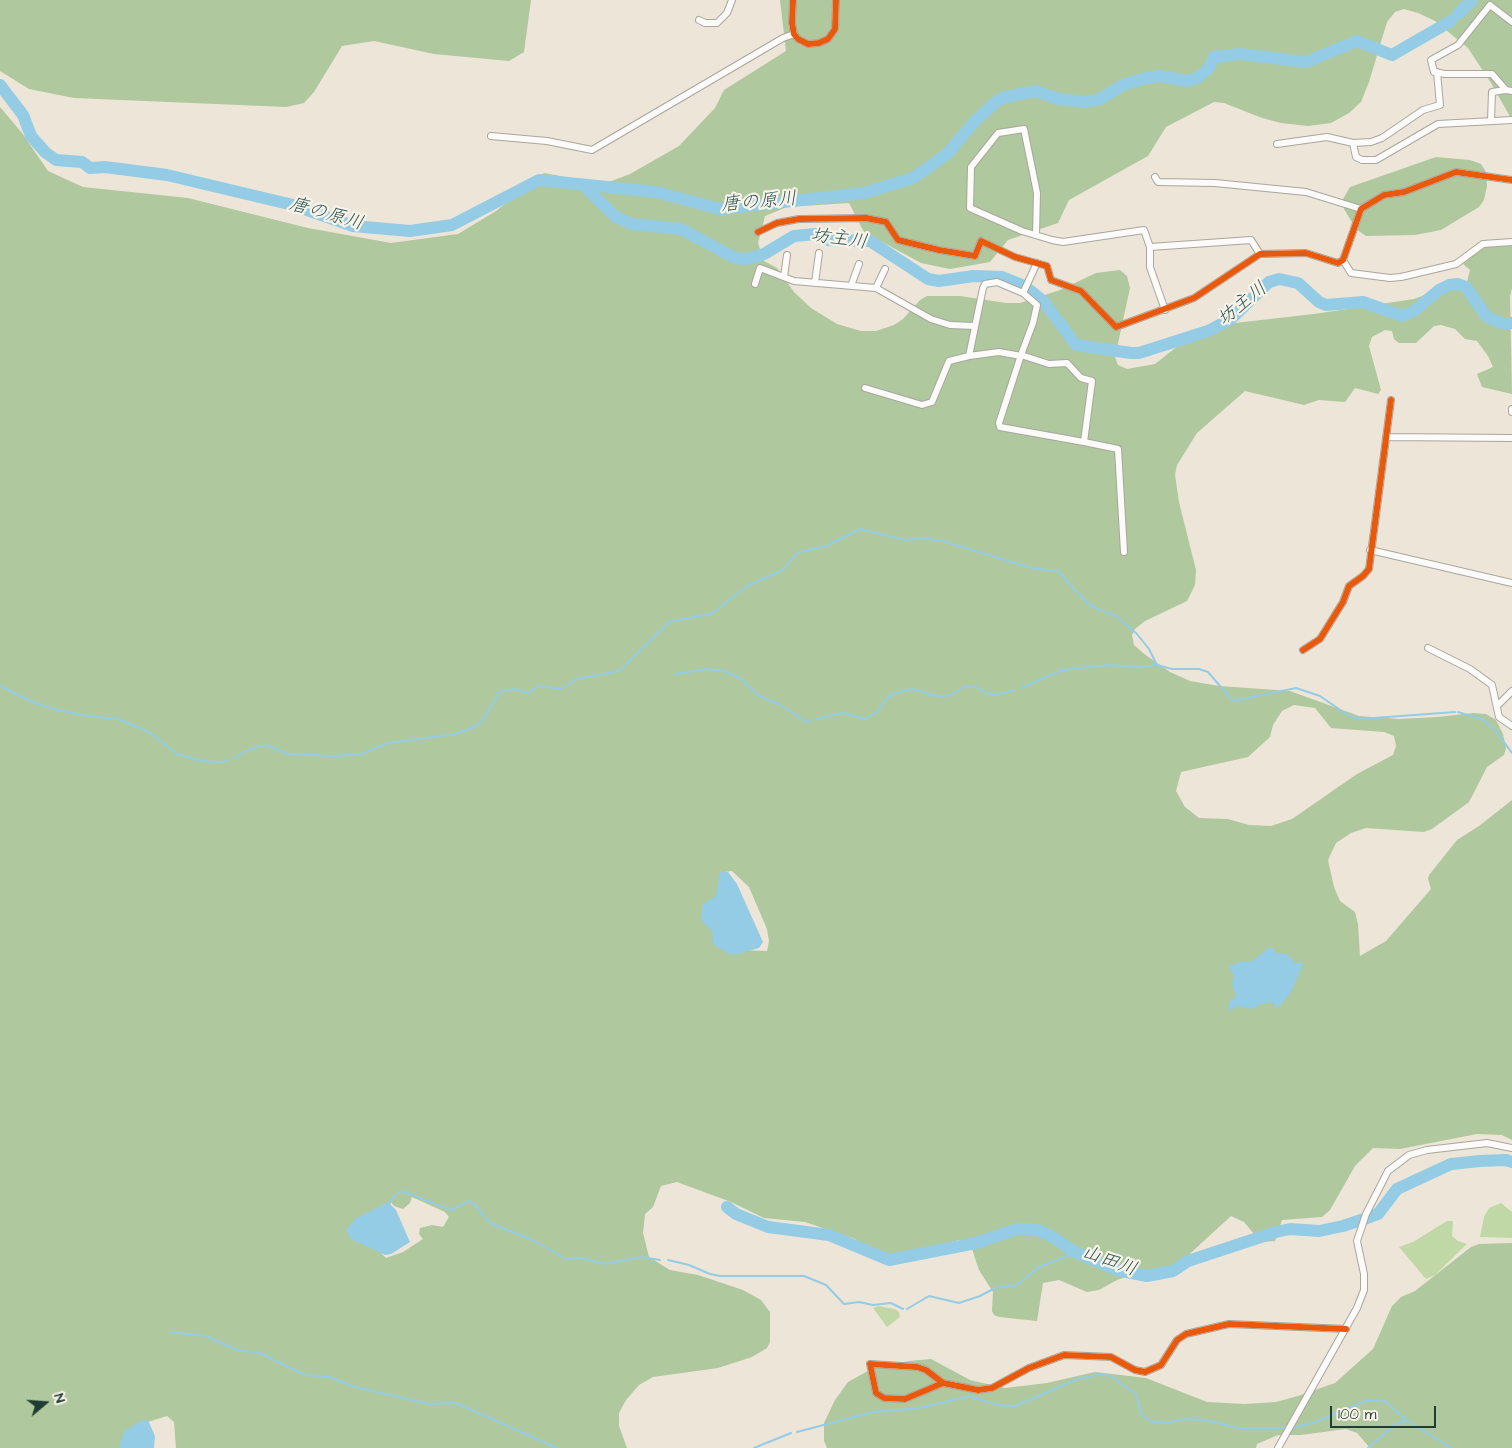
<!DOCTYPE html>
<html>
<head>
<meta charset="utf-8">
<style>
	body { margin:0 }
	#map { position:relative; width:1512px; height:1448px; overflow:hidden; background:#ede5d8; font-family:"Architects Daughter",sans-serif }
	canvas { display:block }
	.north { position:absolute; left:20px; top:1378px; width:50px; height:50px; -webkit-text-stroke:4px #f7f3e8; paint-order:stroke; rotate:72deg; font-size:14px; font-weight:700; line-height:20px; text-align:center; color:#1f3d34 }
	.north::after { content:''; display:block; margin:auto; width:18px; height:22px; background:#1f3d34; clip-path:polygon(50% 0,100% 100%,50% 72%,0 100%) }
	.scale { position:absolute; left:1330px; top:1406px; width:106px; height:22px; box-sizing:border-box; border:2px solid #1f3d34; border-top:0; padding-left:6px; font-size:15px; line-height:18px; white-space:nowrap; color:#1f3d34; -webkit-text-stroke:4px #f7f3e8; paint-order:stroke }
</style>
</head>
<body>
<div id="map">
<canvas width="1512" height="1448"></canvas>
<div class="north">N</div>
<div class="scale">100 m</div>
</div>
<script>
const g = document.querySelector('canvas').getContext('2d');
g.lineJoin = 'round';
function fillPath(path, color) {
  g.fillStyle = color;
  g.fill(path, 'evenodd');
}
function shape(rows) {
  const path = new Path2D();
  for (const r of rows) {
    path.moveTo(r[0], r[1]);
    for (let i = 2; i < r.length; i += 2) path.lineTo(r[i], r[i + 1]);
  }
  return path;
}
function strokePath(path, color, width, dash) {
  g.strokeStyle = color;
  g.lineWidth = width;
  g.lineCap = dash ? 'butt' : 'round';
  g.setLineDash(dash || []);
  g.stroke(path);
}
function drawText(font, color, halo, rows, align = 'center') {
  g.font = font + ' "Architects Daughter","Klee One",sans-serif';
  g.lineWidth = 4.5;
  g.setLineDash([]);
  g.textBaseline = 'middle';
  g.strokeStyle = halo;
  g.fillStyle = color;
  for (const [text, x, y, turn = 0] of rows) {
    g.save();
    g.translate(x, y);
    g.rotate((+turn || 0) * Math.PI / 180);
    g.textAlign = isNaN(turn) ? turn : align;
    if (halo) g.strokeText(text, 0, 0);
    g.fillText(text, 0, 0);
    g.restore();
  }
}
fillPath(shape([
	[1501,1203,1512,1212,1512,1238,1480,1237,1484,1217,1489,1208],
	[1447,1221,1453,1221,1452,1236,1458,1241,1467,1244,1435,1275,1426,1279,1399,1247,1413,1242],
	[879,1306,895,1309,899,1312,900,1317,887,1327,873,1308]
]), '#c0d8a5');
fillPath(shape([
	[0,0,531,0,524,52,509,61,434,54,374,41,342,46,314,92,304,103,286,107,74,98,29,89,0,71],
	[780,0,1512,0,1512,120,1491,83,1468,48,1435,21,1418,13,1404,9,1395,12,1387,22,1369,82,1361,102,1349,113,1331,123,1308,126,1281,123,1262,118,1224,103,1214,102,1166,127,1148,156,1069,200,1058,223,1008,240,990,262,950,269,921,263,864,232,849,203,787,207,765,216,758,243,764,261,777,268,794,292,811,308,837,324,861,331,876,331,894,325,903,319,920,300,927,296,960,296,1006,303,1020,303,1060,290,1096,273,1120,270,1127,276,1130,288,1115,357,1118,365,1127,369,1155,364,1188,338,1207,330,1235,323,1314,314,1414,299,1422,296,1442,284,1467,282,1470,270,1463,264,1477,252,1484,247,1512,245,1512,288,1510,296,1512,394,1482,387,1477,374,1493,367,1488,356,1477,341,1465,339,1455,329,1441,325,1434,326,1416,343,1399,343,1394,339,1392,331,1385,330,1372,337,1369,346,1381,390,1378,394,1355,388,1345,402,1319,400,1304,405,1245,391,1197,433,1177,465,1175,475,1179,502,1196,570,1195,585,1187,601,1145,621,1135,629,1132,635,1134,645,1143,653,1170,672,1190,681,1219,686,1290,691,1359,716,1399,719,1438,717,1473,713,1486,714,1496,720,1503,734,1506,748,1504,755,1487,767,1469,802,1432,829,1424,832,1366,828,1351,833,1336,843,1328,860,1334,887,1340,901,1355,912,1358,924,1360,956,1386,941,1431,889,1428,879,1429,875,1457,840,1479,826,1512,800,1512,1140,1502,1135,1477,1134,1400,1149,1373,1148,1355,1166,1330,1210,1322,1217,1282,1220,1275,1241,1261,1242,1244,1222,1231,1216,1171,1271,1160,1276,1141,1272,1117,1280,1099,1290,1087,1292,1059,1280,1043,1283,1037,1321,999,1317,994,1315,992,1311,993,1292,979,1270,969,1240,959,1240,919,1251,879,1259,871,1255,855,1239,805,1222,764,1218,731,1202,677,1182,661,1186,653,1207,645,1214,643,1233,649,1257,670,1270,698,1275,743,1290,761,1300,770,1312,770,1342,767,1348,752,1357,718,1368,653,1377,639,1385,626,1400,619,1413,619,1426,627,1448,176,1448,174,1422,167,1416,135,1426,121,1448,0,1448,0,107,22,133,48,171,83,187,188,198,308,228,391,243,458,234,496,211,544,173,586,181,609,182,630,174,679,146,715,108,724,90,786,51],
	[1294,705,1315,708,1331,728,1384,732,1394,736,1396,746,1393,755,1357,774,1292,819,1271,826,1249,825,1228,819,1199,818,1185,807,1176,791,1181,772,1248,757,1270,737,1273,725,1282,711],
	[732,871,749,887,767,929,769,941,767,951,743,950,712,927,725,872],
	[412,1197,445,1212,449,1217,443,1227,432,1225,420,1228,419,1234,423,1239,403,1252,386,1258,377,1249,387,1204,391,1202,394,1206,403,1209,410,1203],
	[1436,157,1470,160,1481,164,1486,172,1487,186,1484,200,1479,207,1441,230,1415,235,1366,236,1356,229,1344,209,1343,199,1350,187],
	[1512,1243,1512,1448,1370,1448,1357,1433,1346,1429,1301,1435,1278,1435,1257,1444,1256,1448,827,1448,824,1441,824,1423,835,1400,848,1382,875,1367,909,1361,931,1359,970,1380,1005,1388,1047,1383,1095,1372,1146,1378,1207,1402,1245,1404,1276,1402,1298,1396,1335,1383,1373,1349,1392,1306,1401,1297,1415,1291,1471,1247,1479,1244]
]), '#afc89d');
fillPath(shape([
	[720,872,728,872,737,884,763,942,759,948,734,955,727,953,713,944,712,931,701,920,702,909,703,904,716,896],
	[1268,948,1273,948,1275,953,1287,954,1295,963,1304,963,1290,994,1280,1006,1275,1007,1274,1004,1270,1002,1259,1005,1253,1009,1236,1006,1232,1010,1228,1009,1230,1000,1234,999,1236,994,1233,989,1232,979,1235,977,1228,967,1239,962,1253,961],
	[388,1202,396,1210,410,1242,391,1254,385,1255,351,1239,346,1230,355,1219],
	[148,1420,155,1436,154,1448,119,1448,124,1431,141,1421]
]), '#94cce5');
strokePath(shape([
	[1106,612,1116,616,1137,634,1149,649,1157,665,1172,669,1199,669,1208,672,1233,701,1296,688,1320,696,1349,716,1360,719,1455,712],
	[675,674,707,669,724,671,740,678,759,696,779,704,806,722,810,721],
	[0,686,35,703,54,709,88,716,118,719,149,732,177,754,201,761,222,762,228,760],
	[1021,688,1062,670,1108,665,1139,667,1157,665],
	[1458,712,1484,720,1495,730,1512,753],
	[816,719,843,713,865,719,877,712,887,698,899,692,912,689,937,696,949,696,965,687,976,687,986,693,998,695,1014,690],
	[234,758,250,749,266,745,288,754,335,756,361,754,389,743,455,734,475,727,482,721,500,692,514,689,528,693,539,686,561,689,577,679,619,671,669,622,713,613,747,586,783,570,793,557,800,552,826,546,860,529,906,540,921,538,943,541,1031,568,1058,571,1087,603,1102,611],
	[389,1205,393,1197,402,1191,451,1210,469,1201,474,1204,490,1223,535,1241,566,1259,581,1258,605,1264,641,1257,660,1260],
	[668,1260,689,1265,710,1274,720,1276,804,1276,826,1285,844,1304,859,1302,873,1305,891,1303,903,1309],
	[907,1309,929,1296,959,1303,980,1296,997,1287,1017,1285,1039,1267,1075,1253],
	[170,1332,206,1336,237,1350,260,1353,305,1375,330,1377,355,1387,429,1404,456,1403,557,1448],
	[1292,1428,1316,1422,1365,1401,1377,1400,1386,1402,1406,1420,1452,1448],
	[797,1432,873,1412,919,1408,970,1396,997,1405,1015,1406,1078,1379,1101,1374,1111,1376,1136,1394,1142,1416,1151,1421,1163,1423,1188,1419,1210,1421,1238,1428,1288,1428],
	[754,1448,791,1433],
	[1368,1448,1396,1424,1406,1420]
]), '#94cce5', 2);
strokePath(shape([
	[1458,14,1472,0],
	[0,85,23,115,31,136,45,152,56,160,82,162,90,168,105,167,167,175,293,205,353,226,410,231,452,225,539,180,656,192,720,209,864,193,913,178,925,170,948,153,976,120,997,101,1005,97,1036,91,1058,99,1086,102,1100,99,1123,85,1142,79,1160,76,1187,81,1197,78,1209,68,1214,57,1240,54,1306,62,1357,41,1392,55,1451,21],
	[583,185,616,217,632,224,681,229,735,258,747,259,764,254,794,236,816,234,828,240,870,241,928,279,939,281,974,276,1002,277,1022,285],
	[1028,289,1044,302,1076,345,1131,353,1139,353,1208,331,1231,319,1269,282,1279,279,1298,283,1319,302,1326,305,1363,302,1402,316,1414,311,1439,290,1449,285,1458,284,1466,287,1486,316,1500,323,1512,323],
	[727,1207,736,1214,768,1227,829,1235,889,1260,976,1243,1017,1229,1036,1229,1051,1236,1075,1252,1098,1262,1117,1270,1147,1276,1173,1271,1188,1261,1276,1232,1290,1229,1319,1231,1343,1226,1370,1217,1378,1214,1397,1189,1451,1164,1480,1161,1506,1160,1512,1162]
]), '#94cce5', 12);
const street = shape([
	[793,0,792,23,794,34,798,39,808,44,819,43,828,39,835,29,836,0],
	[699,20,705,23,717,23,727,13,732,0],
	[1512,22,1490,5,1458,45,1431,60,1434,72,1445,74,1492,74,1506,90,1512,91],
	[1491,121,1492,92,1506,90],
	[491,136,547,141,592,150,783,38,794,34],
	[1353,143,1356,157,1362,160,1376,160,1438,124,1512,120],
	[1277,144,1327,137,1353,143,1371,142,1382,138,1423,110,1440,105,1437,72],
	[1155,177,1158,182,1215,183,1306,192,1361,209],
	[758,232,777,223,799,219,866,218,886,222,898,240,939,250,975,256,981,241,1015,257,1047,266,1051,280,1081,291,1116,327,1194,298,1260,254,1306,253,1338,263,1343,260,1361,209,1384,195,1404,192,1456,172,1512,180],
	[1036,235,1037,193,1024,129,998,133,971,167,970,208,1022,231,1052,240,1063,242,1144,230,1150,247,1150,267,1165,310],
	[1150,247,1251,240,1260,254],
	[1343,260,1351,273,1390,278,1401,277,1456,264,1483,244,1512,242],
	[784,277,787,255],
	[815,283,819,253],
	[755,284,760,268,794,281,876,288,931,319,950,325,974,326],
	[851,286,859,264],
	[876,288,885,269],
	[1023,293,1037,263],
	[969,356,999,352,1021,356],
	[865,388,922,405,932,402,949,361,969,356,983,288,985,284,997,282,1023,293,1037,305,1033,323,1021,355,999,423,1000,427,1084,442,1092,381,1081,378,1067,363,1049,364,1021,355],
	[1512,409,1512,412],
	[1386,437,1512,438],
	[1084,442,1118,449,1124,552],
	[1370,550,1512,583],
	[1428,648,1470,669,1492,685,1499,717,1512,726],
	[1303,650,1320,639,1343,602,1349,586,1363,576,1369,569,1391,400],
	[1498,705,1512,691],
	[943,1383,926,1370,917,1367,870,1364,876,1393,884,1398,905,1399,943,1383,978,1390,992,1388,1029,1368,1064,1355,1111,1357,1135,1370,1145,1372,1161,1365,1177,1340,1186,1334,1229,1324,1346,1329],
	[1278,1448,1357,1308,1364,1290,1364,1274,1357,1241,1366,1214,1388,1171,1409,1155,1427,1150,1487,1143,1512,1148]
]);
strokePath(street, '#a8a69e', 8);
strokePath(street, '#fcfbf9', 6);
strokePath(shape([
	[793,0,792,23,794,34,798,39,808,44,819,43,828,39,835,29,836,0],
	[758,232,777,223,799,219,866,218,886,222,898,240,939,250,975,256,981,241,1015,257,1047,266,1051,280,1081,291,1116,327,1194,298,1260,254,1306,253,1338,263,1343,260,1361,209,1384,195,1404,192,1456,172,1512,180],
	[1303,650,1320,639,1343,602,1349,586,1363,576,1369,569,1391,400],
	[943,1383,926,1370,917,1367,870,1364,876,1393,884,1398,905,1399,943,1383,978,1390,992,1388,1029,1368,1064,1355,1111,1357,1135,1370,1145,1372,1161,1365,1177,1340,1186,1334,1229,1324,1346,1329]
]), '#e8590c', 6);
drawText('italic 19px', '#2f5758', '#f7f3e8', [
	["唐の原川",759,203,-5],
	["唐の原川",326,215,16],
	["坊主川",839,240,8],
	["坊主川",1243,305,-39],
	["山田川",1109,1262,20]
]);
</script>
</body>
</html>
